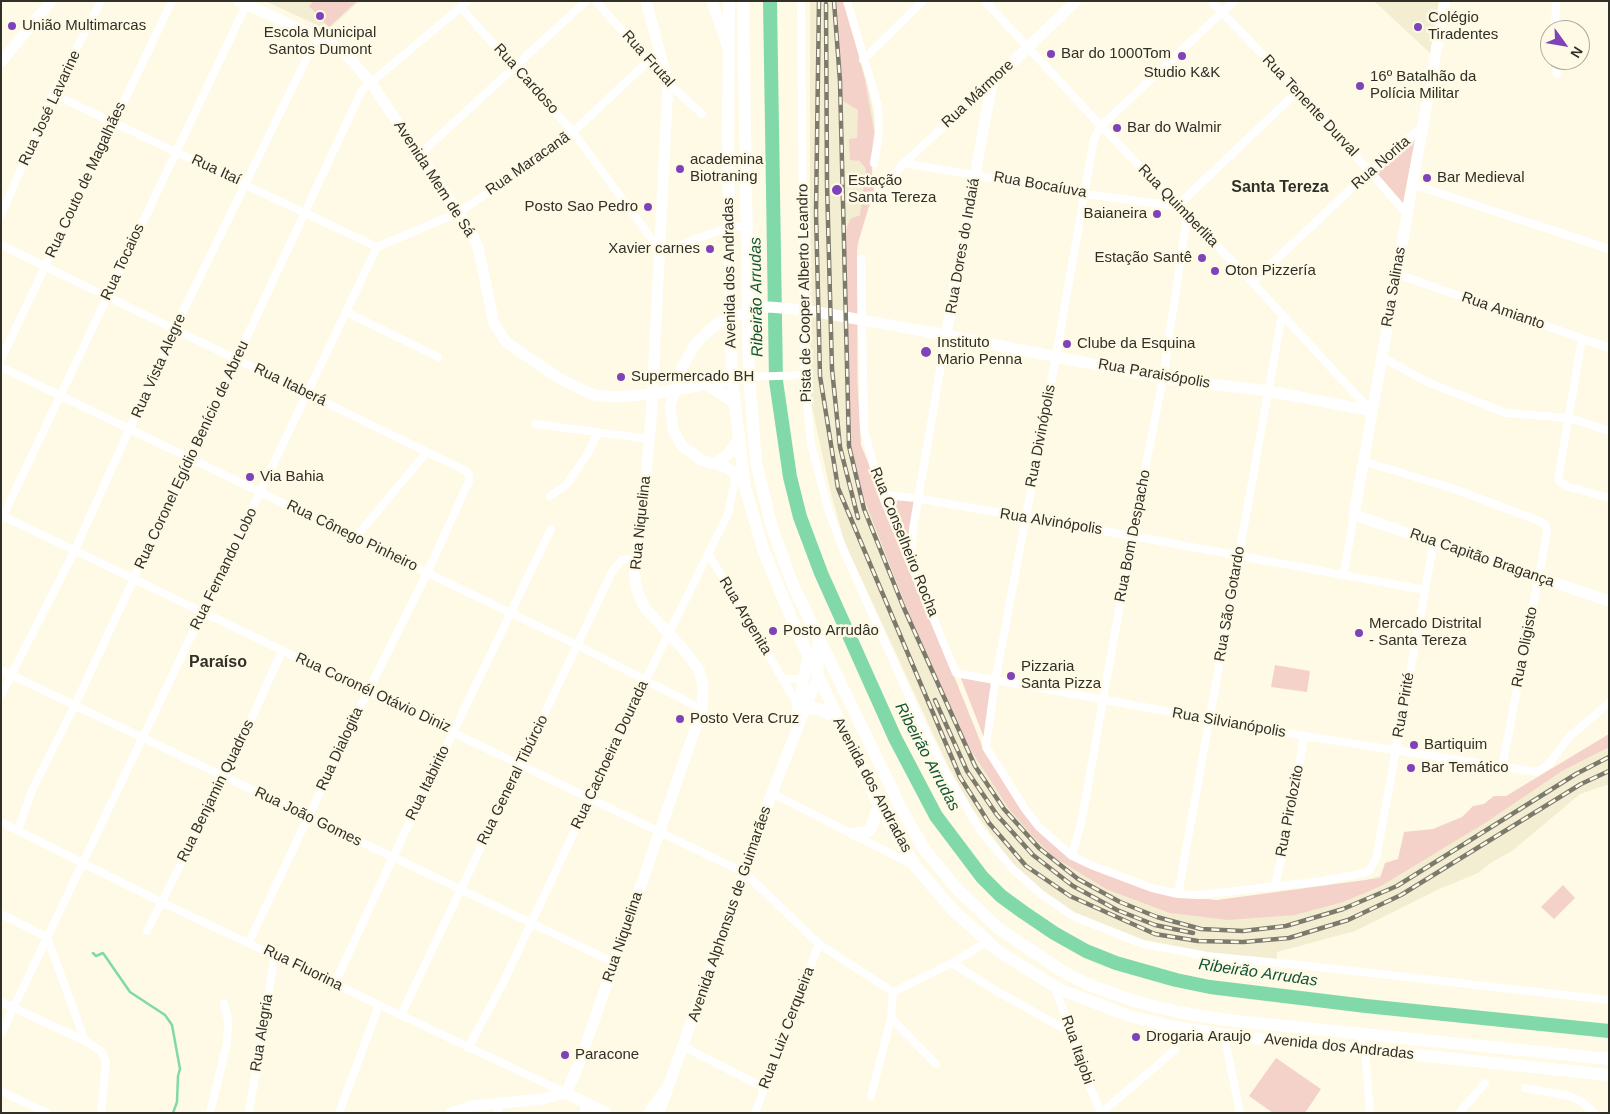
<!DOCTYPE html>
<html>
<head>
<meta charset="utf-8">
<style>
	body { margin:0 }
	#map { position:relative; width:1610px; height:1114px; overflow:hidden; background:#fefae6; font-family:Helvetica,sans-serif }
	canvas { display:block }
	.frame { position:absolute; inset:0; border:2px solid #313028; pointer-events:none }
	.north { position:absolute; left:1540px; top:20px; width:50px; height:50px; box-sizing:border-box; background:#fefae6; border:1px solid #aca99a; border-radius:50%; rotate:122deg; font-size:14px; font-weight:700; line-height:20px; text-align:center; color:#313028 }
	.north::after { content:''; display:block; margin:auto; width:18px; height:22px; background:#7f43b9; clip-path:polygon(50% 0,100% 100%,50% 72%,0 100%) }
</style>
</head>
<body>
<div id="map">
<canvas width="1610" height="1114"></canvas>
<div class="frame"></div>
<div class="north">N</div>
</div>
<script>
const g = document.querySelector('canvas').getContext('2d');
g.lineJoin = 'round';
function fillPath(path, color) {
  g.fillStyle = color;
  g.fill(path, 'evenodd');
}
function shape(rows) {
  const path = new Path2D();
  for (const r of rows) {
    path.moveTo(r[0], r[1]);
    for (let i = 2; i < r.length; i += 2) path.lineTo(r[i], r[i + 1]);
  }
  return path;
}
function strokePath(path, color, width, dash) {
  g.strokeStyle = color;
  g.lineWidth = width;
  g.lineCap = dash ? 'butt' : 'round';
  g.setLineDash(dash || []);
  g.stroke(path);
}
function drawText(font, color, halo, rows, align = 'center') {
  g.font = font + ' Helvetica,sans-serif';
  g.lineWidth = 5;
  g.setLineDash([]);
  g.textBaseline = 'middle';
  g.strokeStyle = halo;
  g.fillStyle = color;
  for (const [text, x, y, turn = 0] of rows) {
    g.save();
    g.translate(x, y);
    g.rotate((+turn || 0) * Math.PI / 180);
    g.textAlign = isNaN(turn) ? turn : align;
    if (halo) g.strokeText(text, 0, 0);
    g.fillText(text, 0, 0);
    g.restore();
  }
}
fillPath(shape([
	[265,1,359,1,328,30],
	[810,1,841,1,867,81,877,132,857,253,859,446,950,695,1024,819,1100,877,1223,906,1351,884,1384,875,1442,833,1609,743,1609,784,1580,794,1512,851,1492,862,1478,873,1437,890,1355,931,1277,952,1277,964,1155,946,1084,921,1048,897,1014,866,973,809,948,766,844,541,829,485,811,402,810,379],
	[1374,1,1439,1,1430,53]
]), '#f3edd2');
fillPath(shape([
	[314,1,357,1,329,27,309,6],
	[837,1,845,1,865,80,874,131,871,160,874,190,857,246,857,379,861,445,985,753,1016,799,1071,857,1173,896,1217,900,1380,878,1385,863,1398,859,1404,832,1433,829,1462,817,1473,806,1484,804,1494,796,1506,796,1609,734,1609,747,1562,771,1485,823,1381,886,1343,902,1295,915,1228,920,1170,913,1106,889,1054,857,1037,841,1009,809,969,747,911,619,861,491,850,441,846,339,846,230,850,219,860,215,866,169,860,161,850,160,849,139,857,138,858,110,843,101],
	[1415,140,1403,203,1377,173],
	[887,497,914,500,909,552],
	[1275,665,1310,671,1307,692,1271,687],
	[960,676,993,684,986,743],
	[1563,885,1575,898,1554,919,1541,907],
	[1276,1058,1321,1089,1305,1113,1273,1113,1249,1096]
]), '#f4d2c9');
strokePath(shape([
	[93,953,96,956,103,953,130,992,165,1015,172,1025,180,1069,178,1076,177,1102,173,1113]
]), '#81d9a9', 2.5);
strokePath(shape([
	[770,1,776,381,790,477,800,517,821,573,895,738,936,816,982,877,1001,896,1023,912,1054,933,1086,951,1116,963,1176,980,1210,987,1366,1006,1609,1031]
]), '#81d9a9', 14);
strokePath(shape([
	[596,1,668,83,702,114],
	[801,1,804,375,811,444,828,509,843,549,922,725,947,775,982,833,1012,868,1041,894,1073,916,1143,944,1207,956,1309,966,1609,1000],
	[847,1,878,106,879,134,874,163],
	[985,1,1101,126,1252,282,1371,411],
	[1211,1,1298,91,1407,214],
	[1234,1,1101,126,1094,139,1056,356,995,682,986,747,1025,809,1039,827,1056,842,1072,856,1091,865,1152,888,1178,894,1199,895,1323,881,1368,872,1376,859,1434,541],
	[461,8,573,132,654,242,661,247,678,246,729,227,745,226],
	[1555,30,1556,1],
	[863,60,923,1],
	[1556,60,1557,74],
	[53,94,377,247],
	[420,154,586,1],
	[904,163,1084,194,1177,206,1298,91],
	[1412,184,1609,249],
	[881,189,904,163,992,82],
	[1,215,53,94,101,1],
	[1,245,306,393,466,471,469,475,469,481,427,573,368,691,249,942],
	[377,247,460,212,573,132,659,51],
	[861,259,864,430,882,495,956,673,1304,736,1537,772,1548,765,1569,737,1609,703],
	[1397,274,1609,348],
	[1252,282,1370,171,1422,127],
	[346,312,438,357],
	[1582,339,1558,480,1566,486,1609,498],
	[1382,357,1427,382,1506,413,1570,418,1609,431],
	[1,359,172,1],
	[1,367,577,645,702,709],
	[749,377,804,375],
	[535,424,649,439],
	[1363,461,1454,489,1542,522,1546,526,1547,533,1502,768],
	[882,495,916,498,1132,536,1425,590],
	[550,496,566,485,587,455,597,434],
	[1,515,745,873,819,944,893,992],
	[2,518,248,1],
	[355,538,426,453],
	[708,553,798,705],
	[911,558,913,529,946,335],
	[1344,573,1354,515],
	[1,670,615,963],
	[782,679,800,679,806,677],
	[1,695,75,550,174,330,317,37],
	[772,793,913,865],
	[1,822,161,902,566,1093],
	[18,830,33,788,74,707,362,90,468,1],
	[1072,856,1082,819,1132,536,1163,378,1187,216],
	[1275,885,1290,822,1304,736],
	[1178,894,1282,315],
	[1,914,47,937,85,1041],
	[147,931,225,777,282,651],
	[952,963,998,992,1072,1033],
	[335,983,393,857,551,529],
	[1054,986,1072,1033,1083,1070,1101,1113],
	[893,992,952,963,988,941],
	[1,1002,85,1041,101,1051,106,1062,101,1113],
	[401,1015,612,572,622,560,636,558],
	[891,1018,936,1064],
	[1358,1033,1365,1049,1370,1113],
	[1,1034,377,247],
	[1224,1035,1240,1113],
	[684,1047,765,1088],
	[468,1048,504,981,646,679,728,514,737,471],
	[1525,1088,1569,1096,1581,1101,1594,1113],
	[1,1091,47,1113],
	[871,1096,891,1018,893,992],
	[210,1113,227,1043,228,1021,224,1003],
	[249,1113,275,954],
	[339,1113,379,1005],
	[497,1113,500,1105],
	[583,1113,586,1103],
	[755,1113,819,944],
	[1101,1113,1175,1050,1176,1027],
	[1459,1113,1485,1083]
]), '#fff', 8);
strokePath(shape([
	[239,1,332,44,347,55,371,83,470,230,478,247,494,324,506,342,560,379,594,395,616,397,652,394,749,377],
	[712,1,727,45],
	[1445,1,1354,515,1609,601],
	[1,62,51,1],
	[946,335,992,82,1076,1],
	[716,463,727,455,738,440],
	[736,475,726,467,701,460,682,446,673,430,670,407,681,370,693,347,702,337,718,323,729,317,769,307,806,310,946,335,1163,378,1268,391,1372,411],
	[795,722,808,656],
	[566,1093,579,1064,702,709,703,686,699,670,685,651,644,607,637,590,634,573,643,508,651,420,668,83,646,1],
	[566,1093,606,1113],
	[451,1113,473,1106,542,1099,566,1093],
	[649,1113,665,1090],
	[659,1113,772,793,818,676,818,641]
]), '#fff', 11);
strokePath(shape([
	[729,1,728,141,732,381,745,487,763,549,795,627,879,805,915,866,952,909,998,951,1059,989,1129,1016,1176,1027,1224,1035,1609,1075],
	[743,1,749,377,756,462,772,528,793,585,903,812,924,849,957,889,998,928,1062,971,1087,984,1134,1001,1178,1012,1227,1020,1609,1059],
	[707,384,734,402],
	[804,711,812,708,819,709,836,717],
	[854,834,867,832,871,828,879,805]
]), '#fff', 12);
const rail = shape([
	[819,1,816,212,820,376,838,488,960,777,989,823,1026,866,1070,896,1155,934,1198,941,1243,942,1289,938,1348,920,1401,895,1581,784,1609,771],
	[834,1,840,81,849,446,864,509,903,606,975,766,1004,809,1039,848,1078,879,1120,902,1157,917,1201,929,1243,931,1286,926,1343,909,1397,886,1576,774,1609,757],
	[826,4,827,184,832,369,840,447,858,518],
	[935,700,967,771,997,815,1033,855,1073,886,1117,910,1155,925,1193,933]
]);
strokePath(rail, '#7c7a6d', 4.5);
strokePath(rail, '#fefae6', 2.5, [8]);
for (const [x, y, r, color] of [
	[320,16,5,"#7f43b9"],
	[12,26,5,"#7f43b9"],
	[1418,27,5,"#7f43b9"],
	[1051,54,5,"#7f43b9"],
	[1182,56,5,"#7f43b9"],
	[1360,86,5,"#7f43b9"],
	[1117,128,5,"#7f43b9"],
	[680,169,5,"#7f43b9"],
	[1427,178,5,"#7f43b9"],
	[837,190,6,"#7f43b9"],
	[648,207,5,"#7f43b9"],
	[1157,214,5,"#7f43b9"],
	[710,249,5,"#7f43b9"],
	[1202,258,5,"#7f43b9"],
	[1215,271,5,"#7f43b9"],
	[1067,344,5,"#7f43b9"],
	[926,352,6,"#7f43b9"],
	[621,377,5,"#7f43b9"],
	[250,477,5,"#7f43b9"],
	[773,631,5,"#7f43b9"],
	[1359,633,5,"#7f43b9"],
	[1011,676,5,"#7f43b9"],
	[680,719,5,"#7f43b9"],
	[1414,745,5,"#7f43b9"],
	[1411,768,5,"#7f43b9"],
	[1136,1037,5,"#7f43b9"],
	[565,1055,5,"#7f43b9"]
]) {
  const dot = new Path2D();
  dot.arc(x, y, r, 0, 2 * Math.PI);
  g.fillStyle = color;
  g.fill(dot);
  strokePath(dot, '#fefae6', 2);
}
drawText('15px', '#313028', '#fefae6', [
	["Colégio",1428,18],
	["Tiradentes",1428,35],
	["União Multimarcas",22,26],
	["Escola Municipal",320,33,"center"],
	["Santos Dumont",320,50,"center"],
	["Bar do 1000Tom",1061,54],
	["Studio K&K",1182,73,"center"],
	["16º Batalhão da",1370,77],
	["Polícia Militar",1370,94],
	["Bar do Walmir",1127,128],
	["academina",690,160],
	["Biotraning",690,177],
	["Bar Medieval",1437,178],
	["Estação",848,181],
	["Santa Tereza",848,198],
	["Posto Sao Pedro",638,207,"right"],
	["Baianeira",1147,214,"right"],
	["Xavier carnes",700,249,"right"],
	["Estação Santê",1192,258,"right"],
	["Oton Pizzería",1225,271],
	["Instituto",937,343],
	["Mario Penna",937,360],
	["Clube da Esquina",1077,344],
	["Supermercado BH",631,377],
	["Via Bahia",260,477],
	["Mercado Distrital",1369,624],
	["- Santa Tereza",1369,641],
	["Posto Arrudâo",783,631],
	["Pizzaria",1021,667],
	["Santa Pizza",1021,684],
	["Posto Vera Cruz",690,719],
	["Bartiquim",1424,745],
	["Bar Temático",1421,768],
	["Drogaria Araujo",1146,1037],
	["Paracone",575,1055]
], 'left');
drawText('15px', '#313028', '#fefae6', [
	["Rua Frutal",648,59,48],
	["Rua Cardoso",526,79,48],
	["Rua Mármore",978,94,-43],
	["Rua Tenente Durval",1310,106,47],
	["Rua José Lavarine",50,108,-65],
	["Rua Norita",1381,163,-41],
	["Rua Maracanã",528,164,-35],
	["Rua Itaí",216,170,25],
	["Avenida Mem de Sá",434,179,57],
	["Rua Couto de Magalhães",86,180,-65],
	["Rua Bocaíuva",1040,185,10],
	["Rua Quimberlita",1178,206,46],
	["Rua Dores do Indaiá",963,246,-80],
	["Rua Tocaios",123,262,-65],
	["Avenida dos Andradas",730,273,-91],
	["Rua Salinas",1394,287,-80],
	["Pista de Cooper Alberto Leandro",805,293,-91],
	["Rua Amianto",1503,311,19],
	["Rua Vista Alegre",159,366,-66],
	["Rua Paraisópolis",1154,374,10],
	["Rua Itaberá",290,385,26],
	["Rua Divinópolis",1041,436,-79],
	["Rua Coronel Egídio Benício de Abreu",192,455,-65],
	["Rua Alvinópolis",1051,522,9],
	["Rua Niquelina",641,523,-84],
	["Rua Cônego Pinheiro",352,536,26],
	["Rua Bom Despacho",1133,536,-79],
	["Rua Conselheiro Rocha",904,542,68],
	["Rua Capitão Bragança",1482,558,19],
	["Rua Fernando Lobo",224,569,-64],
	["Rua São Gotardo",1230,604,-80],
	["Rua Argenita",745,616,59],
	["Rua Oligisto",1525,647,-79],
	["Rua Coronél Otávio Diniz",373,693,25],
	["Rua Pirité",1404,705,-80],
	["Rua Silvianópolis",1229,723,10],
	["Rua Dialogita",340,749,-65],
	["Rua Cachoeira Dourada",610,755,-65],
	["Rua General Tibúrcio",513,780,-64],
	["Rua Itabirito",428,783,-64],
	["Avenida dos Andradas",872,785,62],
	["Rua Benjamin Quadros",216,791,-64],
	["Rua Pirolozito",1290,811,-79],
	["Rua João Gomes",308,817,26],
	["Avenida Alphonsus de Guimarães",730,914,-71],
	["Rua Niquelina",623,937,-71],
	["Rua Fluorina",303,968,26],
	["Rua Luiz Cerqueira",787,1028,-69],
	["Rua Alegria",262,1033,-81],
	["Avenida dos Andradas",1339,1047,6],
	["Rua Itajobi",1077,1050,71]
]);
drawText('bold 16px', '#313028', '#fefae6', [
	["Santa Tereza",1280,188],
	["Paraíso",218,663]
]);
drawText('italic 16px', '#105436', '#fefae6', [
	["Ribeirão Arrudas",757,297,-91],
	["Ribeirão Arrudas",927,757,62],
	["Ribeirão Arrudas",1258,973,8]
]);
</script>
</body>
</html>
